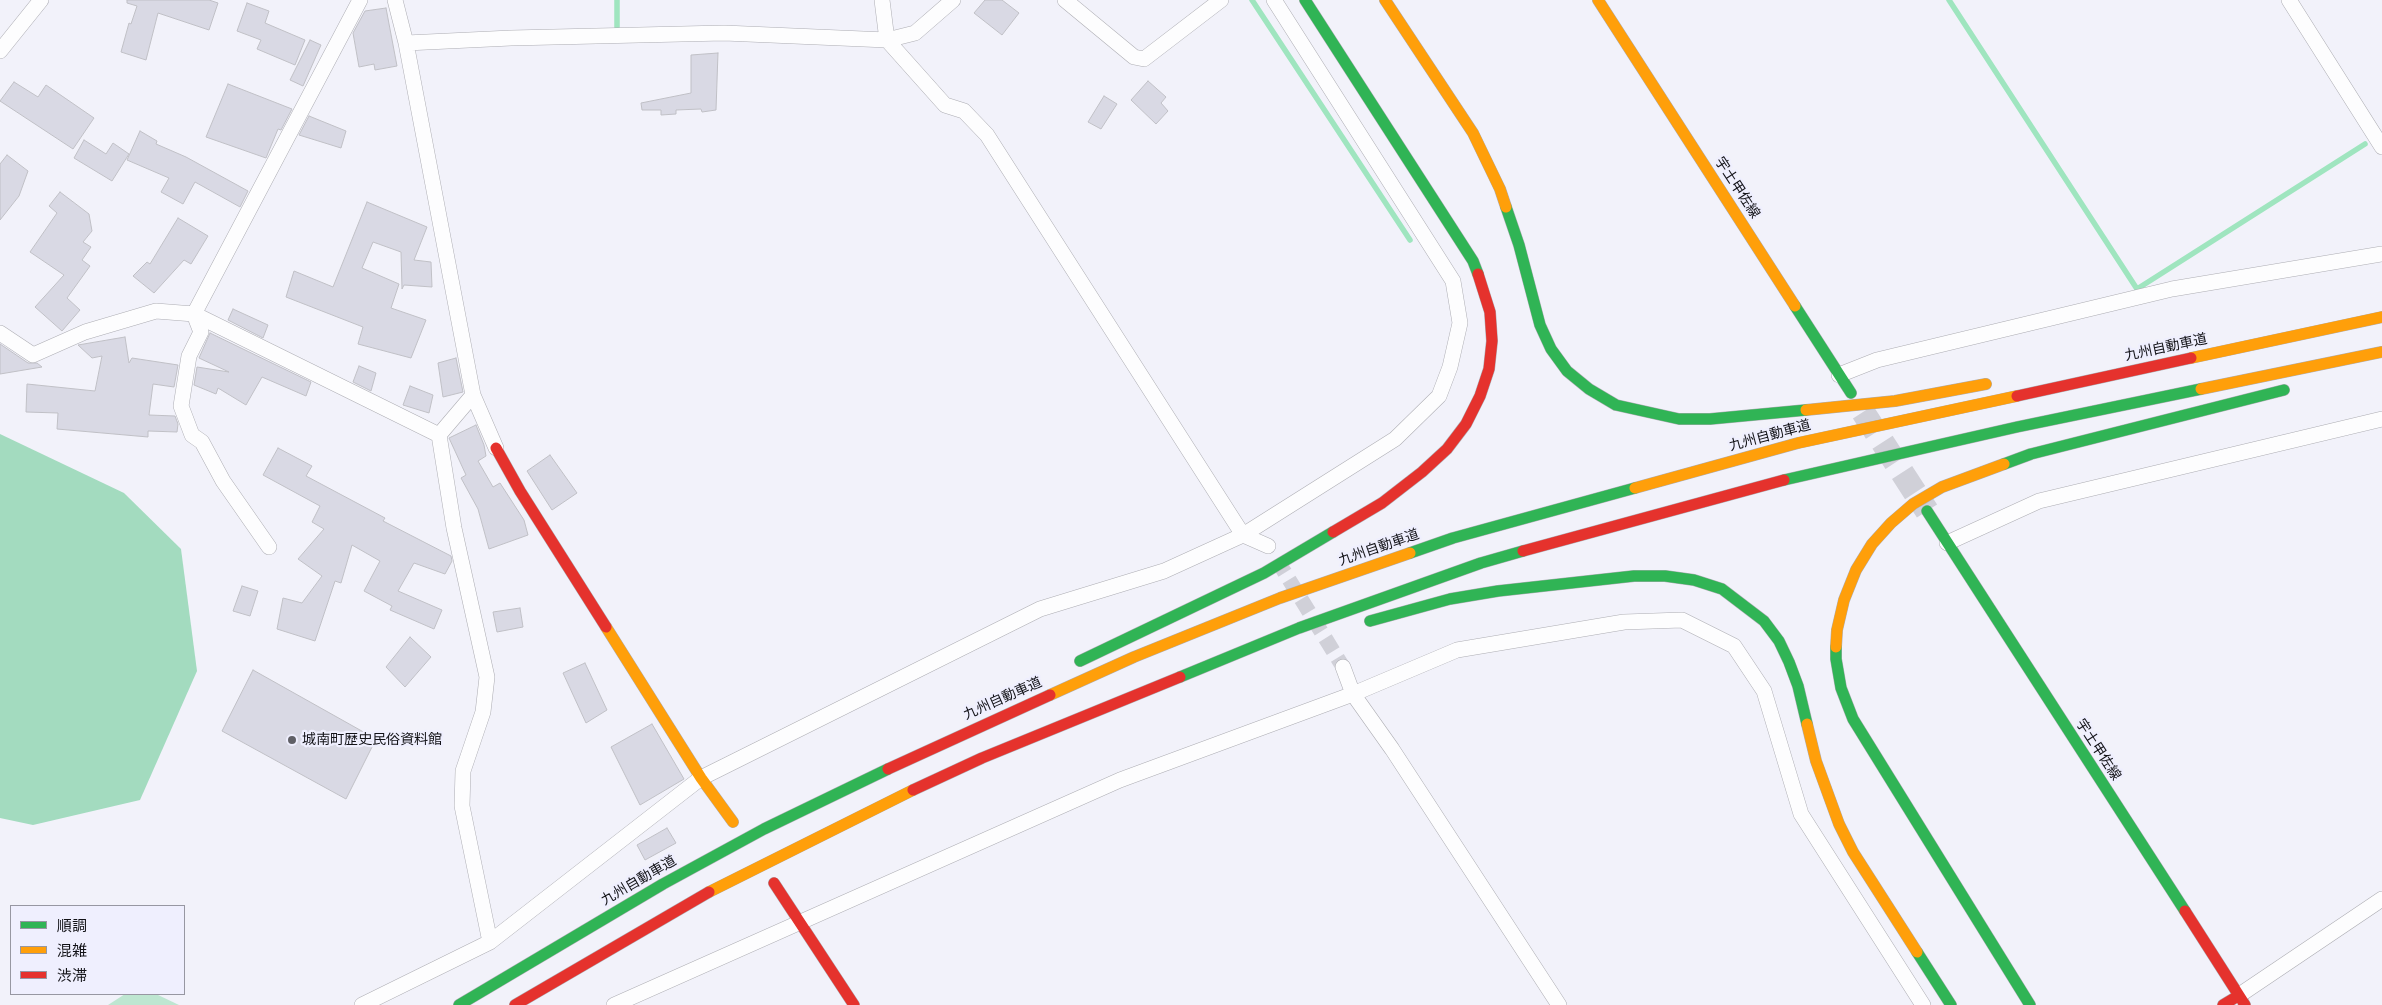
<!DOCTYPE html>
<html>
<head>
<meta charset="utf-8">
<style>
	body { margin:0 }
	#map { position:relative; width:2382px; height:1005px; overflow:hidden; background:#f2f2fa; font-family:"Varela Round","Noto Sans JP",sans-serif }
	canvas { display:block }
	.legend { position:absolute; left:10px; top:905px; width:175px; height:90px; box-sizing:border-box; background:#efeffe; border:1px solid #9797a2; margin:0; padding:6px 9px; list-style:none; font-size:15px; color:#121217 }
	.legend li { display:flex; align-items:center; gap:10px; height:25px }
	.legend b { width:25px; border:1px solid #9797a2 }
</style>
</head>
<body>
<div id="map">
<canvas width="2382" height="1005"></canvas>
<ul class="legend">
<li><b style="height:6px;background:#30b455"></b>順調</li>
<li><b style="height:6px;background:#ff9f0a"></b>混雑</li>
<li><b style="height:6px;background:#e5322d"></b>渋滞</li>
</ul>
</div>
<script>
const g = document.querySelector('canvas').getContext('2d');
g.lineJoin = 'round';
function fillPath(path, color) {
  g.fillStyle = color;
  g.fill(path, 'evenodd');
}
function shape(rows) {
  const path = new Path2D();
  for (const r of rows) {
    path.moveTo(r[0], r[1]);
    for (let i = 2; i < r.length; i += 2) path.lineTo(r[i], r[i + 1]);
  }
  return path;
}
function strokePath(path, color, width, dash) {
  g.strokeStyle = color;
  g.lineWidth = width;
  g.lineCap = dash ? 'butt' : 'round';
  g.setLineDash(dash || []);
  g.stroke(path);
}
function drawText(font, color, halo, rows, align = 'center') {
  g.font = font + ' "Varela Round","Noto Sans JP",sans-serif';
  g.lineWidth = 4.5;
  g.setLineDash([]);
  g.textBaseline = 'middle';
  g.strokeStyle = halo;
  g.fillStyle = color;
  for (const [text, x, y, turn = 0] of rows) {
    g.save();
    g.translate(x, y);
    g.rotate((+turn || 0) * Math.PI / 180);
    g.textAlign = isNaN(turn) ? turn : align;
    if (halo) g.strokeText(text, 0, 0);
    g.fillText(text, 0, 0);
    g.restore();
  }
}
fillPath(shape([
	[125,994,156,994,179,1005,108,1005]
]), '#bee6d1');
fillPath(shape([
	[0,434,124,493,181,549,197,671,140,800,33,825,0,818]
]), '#a3dbbf');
strokePath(shape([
	[1252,0,1410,240],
	[1949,0,2137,289,2365,144],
	[617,27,617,0]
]), '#9fe5bf', 5.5);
const building = shape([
	[127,0,209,0,218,3,209,30,158,13,146,60,121,52,129,23,131,24,137,6,127,3,127,0],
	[985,0,1002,0,1019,13,1002,35,974,13,985,0],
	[247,3,269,11,265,23,305,40,295,65,257,49,261,40,237,31,247,3],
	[386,8,397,66,375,70,374,64,359,67,353,33,365,11,386,8],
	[310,40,321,45,303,86,290,80,310,40],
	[718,53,716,110,702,112,701,109,676,110,676,114,661,115,661,110,642,110,641,103,691,93,691,55,718,53],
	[1148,81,1166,97,1161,103,1168,111,1156,124,1131,100,1148,81],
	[14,82,38,97,46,85,94,118,73,149,0,101,14,82],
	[228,84,292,109,281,130,278,129,266,158,206,137,228,84],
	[1104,96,1117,104,1101,129,1088,122,1104,96],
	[309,116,346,131,341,148,299,135,309,116],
	[140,131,157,141,156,144,186,157,248,191,240,207,195,182,183,204,161,192,169,178,127,160,140,131],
	[84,140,106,154,113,143,129,154,112,181,74,158,84,140],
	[7,155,28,171,19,196,0,220,0,164,7,155],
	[60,192,89,214,92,231,83,242,91,247,82,260,90,266,67,298,80,310,62,331,35,307,64,275,30,252,57,213,49,206,60,192],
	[367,202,427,227,414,260,431,262,432,287,404,285,402,289,401,252,373,242,362,268,399,284,391,308,426,320,411,358,358,344,363,327,286,297,294,271,333,287,367,202],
	[178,218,208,236,191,264,184,260,154,293,133,276,147,262,150,264,178,218],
	[233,309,268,325,263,338,228,320,233,309],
	[210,333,311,382,306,396,262,377,246,405,218,388,216,394,194,385,197,367,229,372,199,358,210,333],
	[125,337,129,363,132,358,178,365,174,387,153,384,149,415,175,416,178,424,177,432,148,431,148,437,57,429,58,413,26,412,27,384,95,391,102,356,92,358,78,345,125,337],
	[0,344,28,363,37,363,42,367,0,374,0,344],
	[456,358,463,392,443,397,438,363,456,358],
	[359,366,376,373,371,391,353,382,359,366],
	[410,386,433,395,429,413,403,405,410,386],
	[476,425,484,445,486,456,478,461,493,487,500,483,524,520,528,535,489,549,478,509,461,478,466,475,449,438,476,425],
	[278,448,312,466,306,476,385,518,383,521,451,556,452,561,445,574,414,563,398,591,442,610,434,629,390,610,392,606,364,591,380,561,352,545,341,583,335,581,315,641,277,629,283,598,302,603,322,576,298,559,324,529,312,522,320,506,263,475,278,448],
	[550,455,577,493,552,510,527,471,550,455],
	[242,586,258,591,250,616,233,611,242,586],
	[520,608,523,627,497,632,493,612,520,608],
	[410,637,431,657,405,687,386,667,410,637],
	[585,663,607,710,586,723,563,673,585,663],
	[253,670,376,739,346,799,222,731,253,670],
	[652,724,684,779,640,805,611,747,652,724],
	[667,828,676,843,645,860,637,845,667,828]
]);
fillPath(building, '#d9d9e4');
strokePath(building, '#c0c0c6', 1);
strokePath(shape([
	[1277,560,1343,667]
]), '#d0d0d8', 15, [15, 8]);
strokePath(shape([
	[1863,412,1927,511]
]), '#d0d0d8', 24, [24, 12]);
const street = shape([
	[395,0,406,43,473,395,496,448],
	[882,0,887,40,945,105,964,111,987,135,1243,535,1268,546],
	[1065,0,1134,57,1144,59,1221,0],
	[2289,0,2382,147],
	[406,43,511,38,724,33,887,40,915,33,953,0],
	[0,51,41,0],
	[0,333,33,355,85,332,156,311,194,314,439,435],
	[1839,375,1877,360,2172,289,2382,254],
	[439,435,454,528,487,677,483,712,463,771,462,806,490,942],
	[439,435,473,395],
	[1947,543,2039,501,2382,419],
	[269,547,223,481,202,442,192,435,181,406,189,356,201,332,194,314,360,0],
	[1343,667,1353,694,1392,749,1559,1005],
	[2238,996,2382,899],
	[362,1005,490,942,701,778,1040,609,1164,571,1243,535,1395,439,1439,396,1450,367,1460,323,1453,281,1274,0],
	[614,1005,1120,780,1353,694,1457,650,1624,622,1682,620,1734,646,1764,691,1801,814,1923,1005]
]);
const fast = shape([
	[1305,0,1473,261,1478,274],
	[1506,207,1519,245,1540,325,1551,349,1567,371,1589,389,1616,405,1679,419,1710,419,1806,410],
	[1795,306,1851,393],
	[2004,464,2031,454,2284,390],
	[1784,480,2017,427,2201,389],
	[1927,511,2185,911],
	[1410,553,1453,538,1635,488],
	[1370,621,1450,599,1498,591,1634,576,1665,576,1694,580,1722,589,1764,621,1779,641,1789,662,1798,686,1807,724],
	[1836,647,1836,659,1841,688,1853,719,2030,1005],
	[1080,661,1264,573,1333,532],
	[1180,677,1299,628,1481,563,1523,551],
	[1917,952,1951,1005],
	[459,1005,663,884,764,829,888,769]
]);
const slow = shape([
	[1385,0,1473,133,1500,189,1506,207],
	[1598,0,1795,306],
	[2191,358,2382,317],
	[2201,389,2382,352],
	[1806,410,1895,401,1986,384],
	[1635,488,1798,443,2017,396],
	[606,627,701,778,733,822],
	[1836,647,1837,630,1844,600,1856,570,1872,544,1891,523,1913,504,1942,487,2004,464],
	[1050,695,1134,657,1280,598,1410,553],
	[1807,724,1816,761,1839,824,1853,852,1917,952],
	[709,892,913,790]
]);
const jam = shape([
	[2017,396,2191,358],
	[496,448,520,491,606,627],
	[1333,532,1382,503,1422,472,1447,449,1466,424,1480,396,1489,369,1492,341,1490,312,1478,274],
	[1523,551,1784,480],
	[888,769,1050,695],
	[913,790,982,758,1180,677],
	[774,883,854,1005],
	[2185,911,2245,1005],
	[515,1005,709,892],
	[2223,1005,2238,996]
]);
strokePath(street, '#adadb3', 16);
strokePath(fast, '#adadb3', 12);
strokePath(slow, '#adadb3', 12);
strokePath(jam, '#adadb3', 12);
strokePath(street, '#fdfdfe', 15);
strokePath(fast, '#30b455', 11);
strokePath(slow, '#ff9f0a', 11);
strokePath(jam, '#e5322d', 11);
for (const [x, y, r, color] of [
	[292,740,5,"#606066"]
]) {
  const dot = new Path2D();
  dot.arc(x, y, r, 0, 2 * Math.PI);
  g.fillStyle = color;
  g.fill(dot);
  strokePath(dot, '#efeffe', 2);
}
drawText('14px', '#121217', '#efeffe', [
	["宇土甲佐線",1737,188,57],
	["九州自動車道",2166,348,-12],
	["九州自動車道",1770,436,-15],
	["九州自動車道",1379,548,-19],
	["九州自動車道",1003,699,-24],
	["宇土甲佐線",2098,750,57],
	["九州自動車道",639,881,-30]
]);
drawText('14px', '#121217', '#efeffe', [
	["城南町歴史民俗資料館",302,740]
], 'left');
</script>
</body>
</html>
